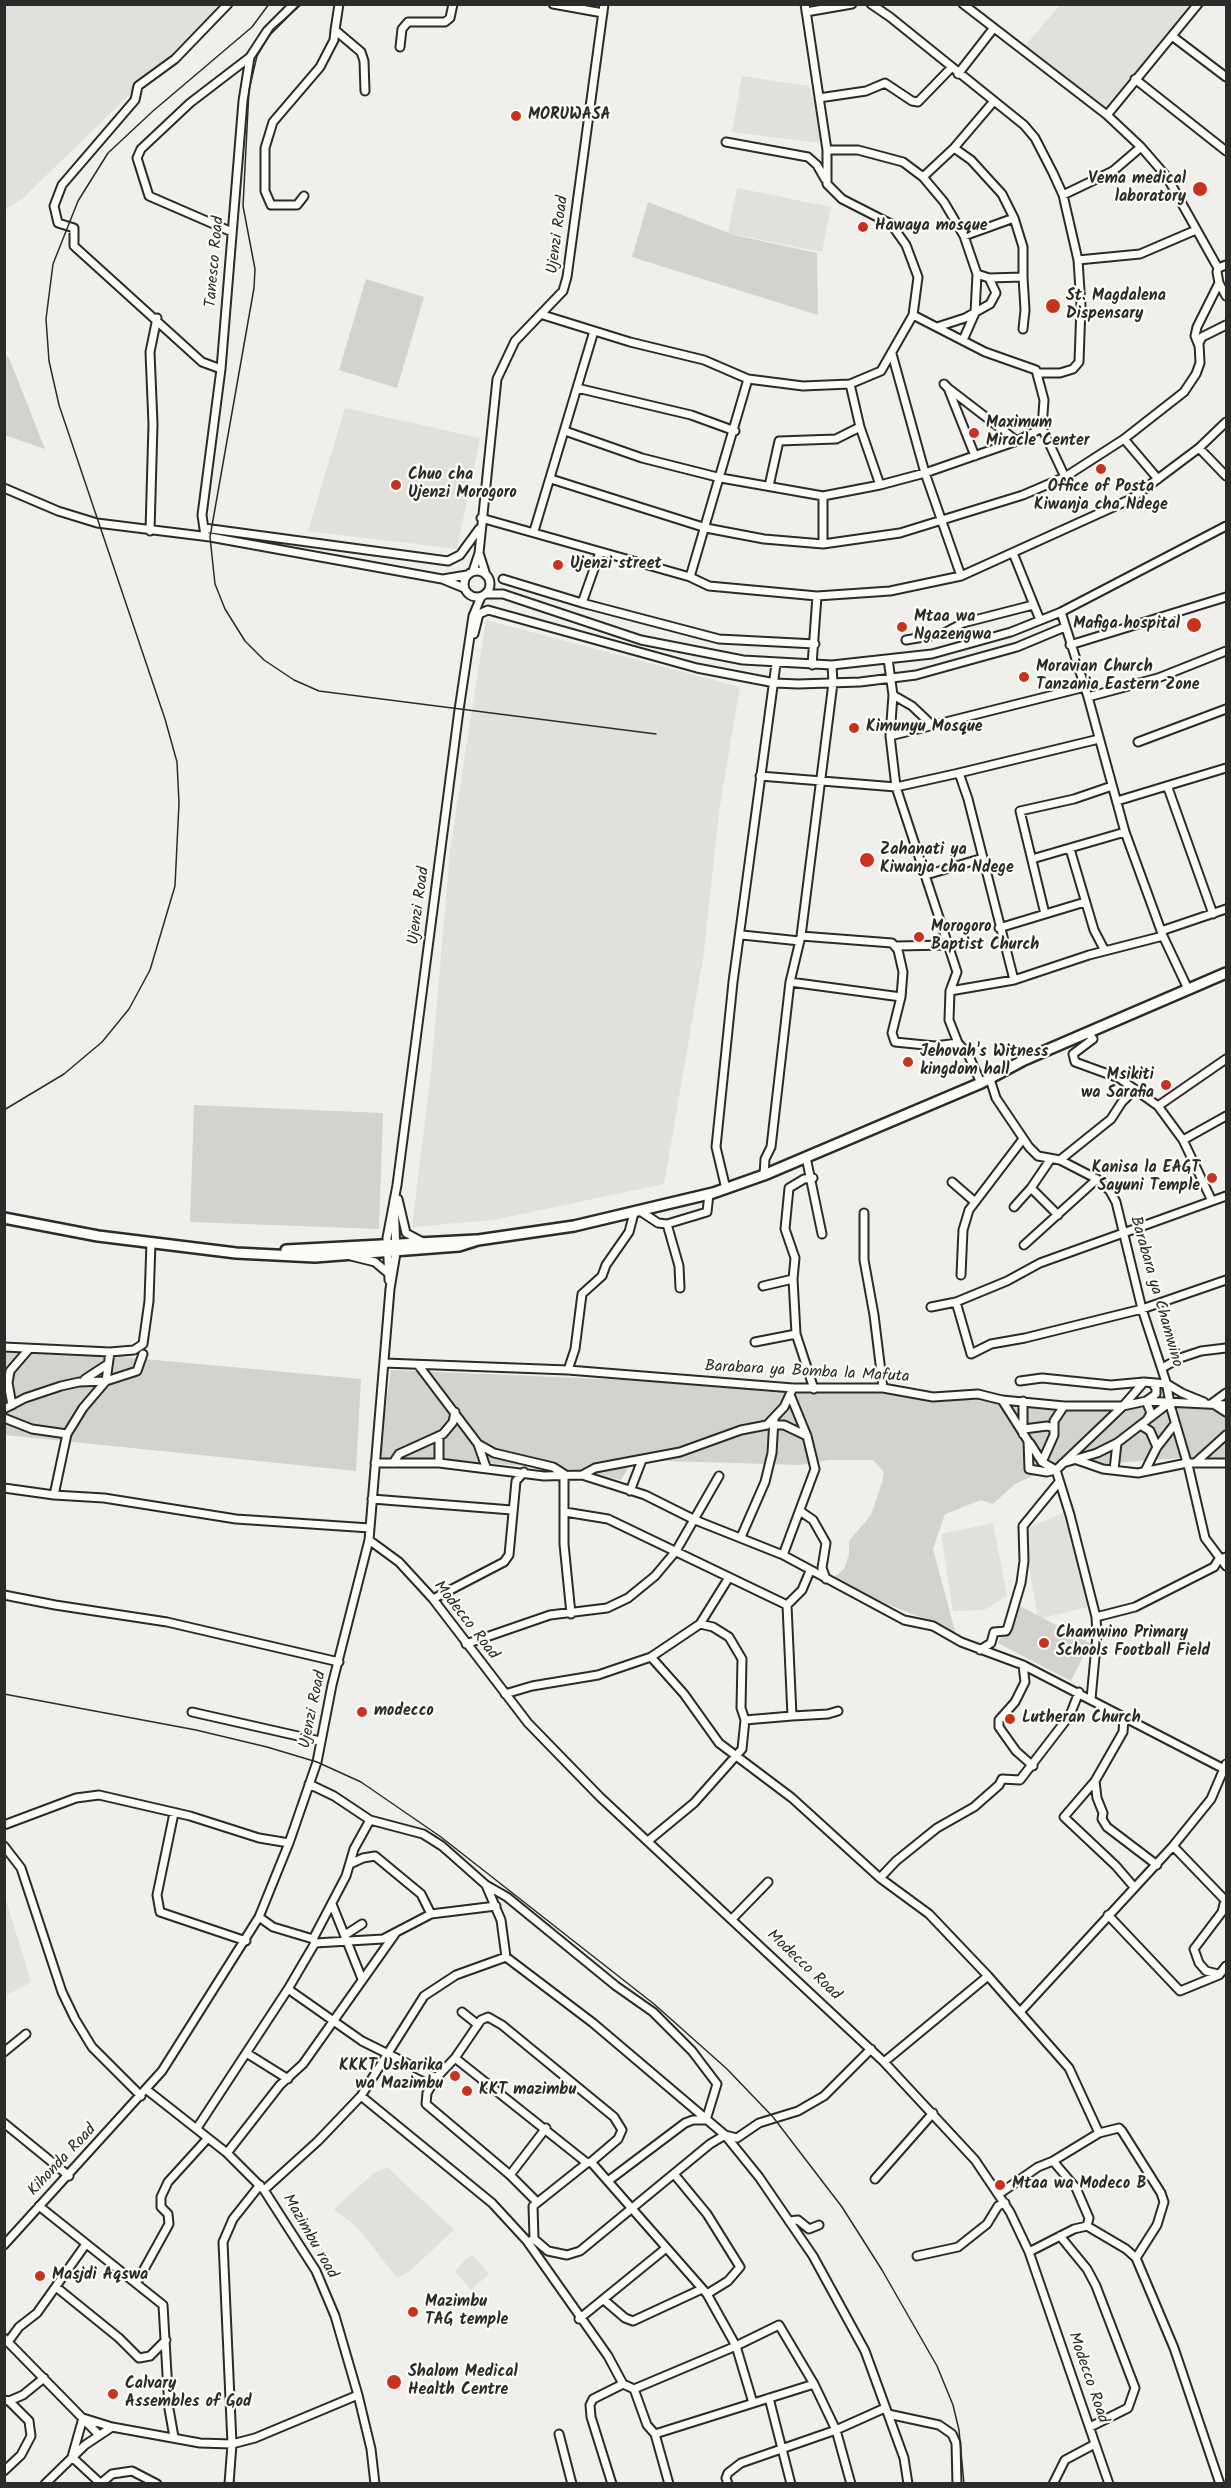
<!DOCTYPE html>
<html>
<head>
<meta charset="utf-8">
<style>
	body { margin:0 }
	#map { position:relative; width:1231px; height:2488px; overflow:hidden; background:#f0efeb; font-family:Kalam,sans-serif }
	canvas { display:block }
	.frame { position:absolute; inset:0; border:6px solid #2b2b2b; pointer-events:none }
</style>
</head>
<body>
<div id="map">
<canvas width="1231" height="2488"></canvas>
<div class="frame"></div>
</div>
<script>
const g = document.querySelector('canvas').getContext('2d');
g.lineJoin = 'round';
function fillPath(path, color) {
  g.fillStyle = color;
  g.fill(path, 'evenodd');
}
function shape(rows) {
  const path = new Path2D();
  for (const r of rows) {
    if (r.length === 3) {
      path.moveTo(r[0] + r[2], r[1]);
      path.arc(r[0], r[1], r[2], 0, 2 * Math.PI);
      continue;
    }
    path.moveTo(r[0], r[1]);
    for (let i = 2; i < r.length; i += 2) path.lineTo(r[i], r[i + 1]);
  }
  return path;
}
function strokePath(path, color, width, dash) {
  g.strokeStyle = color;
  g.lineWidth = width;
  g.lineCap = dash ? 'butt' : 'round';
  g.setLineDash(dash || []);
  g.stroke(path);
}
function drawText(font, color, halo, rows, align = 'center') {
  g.font = font + ' Kalam,sans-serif';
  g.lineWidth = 4.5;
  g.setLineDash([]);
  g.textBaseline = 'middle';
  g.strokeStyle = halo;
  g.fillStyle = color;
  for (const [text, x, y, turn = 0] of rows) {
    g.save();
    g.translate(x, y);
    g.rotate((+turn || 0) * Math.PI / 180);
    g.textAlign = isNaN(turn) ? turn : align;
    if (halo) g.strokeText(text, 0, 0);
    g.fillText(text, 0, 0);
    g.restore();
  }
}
fillPath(shape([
	[5,5,222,5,24,197,5,210],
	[1060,5,1194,5,1107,112,1023,48],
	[742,76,809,86,821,125,819,143,732,132],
	[737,188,831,207,822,252,728,233],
	[345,408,480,438,457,549,308,531],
	[486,620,740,687,719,811,704,952,664,1184,493,1220,412,1227,431,1072,450,851],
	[1067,1511,1092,1606,1038,1619,1023,1530],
	[993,1523,1007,1596,984,1610,953,1611,941,1534],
	[4,1893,31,1982,5,1996,4,1996],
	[387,2167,454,2230,411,2270,397,2278,358,2228,334,2209,374,2173],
	[473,2255,489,2274,471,2290,455,2272,464,2260]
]), '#e1e0dc');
fillPath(shape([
	[648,202,734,235,817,253,818,315,632,257],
	[366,279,424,297,397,388,339,370],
	[4,354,9,358,45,449,5,435],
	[194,1105,383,1113,379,1229,190,1222],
	[4,1346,361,1379,356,1471,5,1435],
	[391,1370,884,1391,1076,1407,1168,1408,1180,1458,1050,1468,1015,1484,993,1504,981,1500,945,1514,933,1549,956,1635,930,1621,851,1590,833,1578,844,1569,849,1554,849,1541,871,1515,882,1483,884,1472,873,1460,829,1460,800,1465,633,1460,621,1480,579,1470,432,1459,378,1459],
	[1172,1406,1226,1407,1226,1459,1185,1459],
	[1018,1605,1090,1643,1071,1681,998,1643]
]), '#d3d2cf');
const minor = shape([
	[339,4,335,30,361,52,364,61,365,91],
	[553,4,603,13],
	[871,4,890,17,1024,125,1035,138,1053,173,1063,195,1078,260,1081,306,1079,362,1073,369,1060,373,1038,373],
	[963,4,1107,115,1141,147,1167,177,1218,268],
	[806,12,852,4],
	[1172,36,1226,77],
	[400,47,402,29,408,22,445,22,450,18,453,4],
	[958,74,993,29],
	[1135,79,1226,151],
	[819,98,866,91,885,83,912,101,918,102,951,68],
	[1107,115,1198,4],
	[726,142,808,157,817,165,825,179],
	[954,148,971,160,1002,194,1014,218,1023,247,1023,277,989,278,977,274],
	[827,150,858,150,903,162,923,177,944,202,964,236,977,274,975,313,963,340],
	[923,177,954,148,994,101],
	[1063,195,1113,171,1141,147],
	[304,196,297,205,271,205,265,191,265,148,273,122,320,67,334,40,335,30],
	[232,232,149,196,137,158,141,149,190,103,250,57],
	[964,236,1014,218],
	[1078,260,1140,254,1196,230],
	[1226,265,1218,268,1217,272,1219,283,1226,296],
	[1023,277,1025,310,1023,329],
	[543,315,630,342,704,360,748,379,803,386,850,384,881,371,913,315,918,277,906,245,891,224,842,199,827,184,827,150,805,4],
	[937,327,965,318,990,304,996,293,989,278],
	[1199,346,1195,336,1197,327,1219,283],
	[892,354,925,473,961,576],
	[221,369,202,362,74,246,74,228,58,223,54,206,62,185,135,100,138,86,175,59,228,4],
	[850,384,860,427,880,485],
	[944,384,948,388,975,456],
	[577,388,691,415,735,431],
	[948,388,1017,441],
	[1042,428,1065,477],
	[565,431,642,458,721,478,823,496,880,485,925,473,1017,441,1042,428,1044,400,1036,370,985,352,913,315],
	[1124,439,1158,479],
	[1199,448,1226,422],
	[551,479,706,528,764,539,823,544,900,533,1023,495,1065,477,1124,439,1184,392,1196,374,1200,363,1199,343,1202,337,1226,325],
	[769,486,779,441,836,439,860,427],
	[4,488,58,511,97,523,210,537,442,579,464,588],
	[481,518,690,577,709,586,817,596,890,591,961,576,1131,499,1199,448,1226,476],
	[204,528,448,561,460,555,479,529],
	[150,531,153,424,150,352,157,318],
	[534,531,594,331],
	[205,536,202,515,221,369,243,101,250,57,267,31,294,4],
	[823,544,823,496],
	[479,553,486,575],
	[1013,553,1040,620],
	[477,584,13],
	[473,571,479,553,497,379,515,341,563,291,567,277,604,4],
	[690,577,748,379],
	[443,579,467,575],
	[503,579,582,603,719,639,815,644],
	[487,594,503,594,641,640,743,660,832,665,932,654,1011,632,1061,612,1226,526],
	[582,603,600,552],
	[1061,612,1088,697,1125,832,1163,936,1188,989],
	[474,634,479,614,488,610,697,668,775,683,798,684,860,682,916,675,1017,647,1065,627],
	[906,640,942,634,963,623,1033,605],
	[1070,645,1226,597],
	[888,659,893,695,890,736,896,787,957,972,950,991,949,1020,958,1043,968,1054,981,1083],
	[812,665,817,596],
	[893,695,912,706,932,725],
	[1088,697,1158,678,1226,651],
	[890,736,1085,687],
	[1138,742,1226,709],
	[760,776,896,787,959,773],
	[1168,788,1213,914],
	[1117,801,1226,768],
	[1070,849,1094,930,1105,951],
	[1032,859,1125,832],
	[926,875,983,858],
	[1045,914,1020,811,1074,799,1112,786],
	[999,928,1085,902],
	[1161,931,1226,909],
	[742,935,800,941],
	[801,936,892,943,898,950,903,972,901,997],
	[896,946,949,945],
	[1014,980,968,799,959,773,1099,739],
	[790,982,901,997,892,1033,895,1042,935,1046,958,1043],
	[950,991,1014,980,1089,955,1163,936],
	[1088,1033,1093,1039,1073,1054,1075,1062,1119,1078,1158,1106,1183,1140,1212,1201],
	[989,1076,996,1098,1029,1147,1038,1156,1060,1160,1097,1179,1110,1191,1116,1202,1142,1309,1166,1382,1171,1408,1189,1469,1205,1538,1226,1566],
	[1158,1106,1226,1059],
	[1183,1140,1226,1116],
	[806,1157,822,1234],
	[1060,1160,1111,1119,1122,1102,1135,1089],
	[764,1175,765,1159,771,1147,790,982,801,936,833,683,832,665],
	[813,1178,804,1179,789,1188,785,1229,795,1258,793,1279,796,1334,814,1389],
	[952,1182,975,1202],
	[1031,1188,1058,1215],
	[726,1189,716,1147,733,982,776,664],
	[398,1199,406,1233,421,1241],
	[1014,1207,1031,1188,1050,1160],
	[640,1211,658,1223,667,1224,707,1212,709,1194],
	[864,1213,864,1260,874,1315,883,1388],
	[667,1224,679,1266,680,1288],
	[1024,1245,1097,1179],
	[351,1256,375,1262,388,1273],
	[961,1275,963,1230,969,1210,1023,1139],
	[389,1280,387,1238,397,1185,459,710,473,616,481,597],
	[763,1286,793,1279],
	[956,1302,971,1354,991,1344,1025,1338,1142,1309,1226,1280],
	[931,1307,956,1302,1007,1281,1040,1263,1226,1196],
	[755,1342,796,1334],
	[4,1347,110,1352],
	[384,1363,568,1370,793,1388,883,1388,933,1397,978,1394,1002,1400,1064,1406,1123,1406,1146,1401,1226,1405],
	[419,1366,478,1444,486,1467],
	[1162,1368,1180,1358,1201,1351,1226,1348],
	[568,1370,575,1349,582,1294,602,1276,606,1265,629,1232,634,1213],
	[85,1379,108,1364],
	[1020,1381,1042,1378,1111,1385,1144,1382,1167,1384,1182,1393,1204,1402],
	[1002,1400,1028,1441,1029,1469,1047,1472,1056,1470,1123,1406,1144,1382],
	[1023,1401,1023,1434],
	[1211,1404,1226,1393],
	[12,1405,8,1383,10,1371,29,1349],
	[1215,1405,1226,1412],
	[4,1409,25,1398,61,1386,79,1382,106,1381,137,1371,143,1354],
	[4,1418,32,1429,67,1434],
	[1147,1420,1151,1413,1146,1401,1156,1394,1156,1388,1152,1383],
	[774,1425,784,1425,807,1436],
	[1142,1426,1150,1431,1157,1447],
	[1024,1429,1047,1426,1054,1428],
	[1030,1443,1042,1462,1056,1470],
	[478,1444,494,1453,553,1467,564,1474,564,1544,571,1614],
	[1077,1460,1103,1469,1138,1473,1187,1463,1226,1463],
	[1042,1462,1054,1435,1054,1421,1064,1406],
	[375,1463,439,1463,544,1476,582,1475,645,1495,695,1520,783,1555,904,1620,933,1626,961,1642,1023,1665,1226,1770],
	[393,1463,399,1454,443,1434,453,1422,455,1412],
	[439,1463,439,1437],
	[1063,1463,1097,1453,1117,1443,1169,1403],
	[1195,1463,1226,1435],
	[1056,1470,1070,1515,1096,1617,1097,1635,1091,1699],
	[1114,1470,1117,1443],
	[1145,1471,1157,1447,1175,1424],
	[582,1475,595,1468,680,1452,741,1430,767,1425,784,1407,793,1388],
	[4,1488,54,1495,104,1498,236,1519,370,1528],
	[630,1491,642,1460],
	[54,1495,67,1434,83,1408,106,1381,110,1352,134,1350,143,1344,149,1301,151,1242],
	[372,1499,512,1510],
	[800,1511,813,1520,826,1543,822,1568,826,1579],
	[565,1512,608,1519,787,1605,792,1716,745,1720],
	[741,1537,765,1482,772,1453,774,1419],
	[369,1540,399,1562,433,1599,528,1723,600,1797,884,2062,975,2160,1010,2212,1029,2252,1109,2484],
	[783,1555,815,1469,807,1436,791,1397],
	[4,1595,55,1605,167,1622,339,1662],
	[433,1599,504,1562,509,1555,516,1481,524,1472],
	[787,1605,802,1590,810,1571],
	[1096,1617,1135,1607,1214,1567,1219,1559,1226,1557],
	[700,1624,728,1579],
	[466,1644,550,1615,607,1608,628,1598,655,1576,676,1551,719,1476],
	[980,1650,991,1643,994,1632,1006,1631,1008,1627,1021,1583,1024,1561,1023,1526,1059,1482],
	[651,1657,684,1694,719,1743,792,1798,880,1878,929,1914,988,1976,1069,2068,1099,2133,1119,2128,1122,2131,1161,2193,1164,2202,1157,2225,1136,2258],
	[1023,1665,1025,1682,1015,1702,999,1720,999,1727,1016,1751,1033,1766],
	[505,1694,532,1686,598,1675,651,1657,700,1624,713,1627,729,1637,742,1659,741,1708,745,1720,742,1749,694,1803,648,1841],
	[192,1712,320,1741],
	[792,1716,828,1714,838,1711],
	[1124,1718,1123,1732,1095,1781,1097,1798,1103,1813,1102,1819,1107,1827,1157,1865],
	[1095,1781,1064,1817,1116,1866,1134,1887],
	[309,1784,334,1796,370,1820,423,1834,442,1846,486,1885,501,1920,506,1957],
	[174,1813,157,1895,160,1912,246,1941],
	[4,1825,76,1798,99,1795,190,1816,259,1838,289,1843],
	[4,1846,21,1868,62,1992,75,2019,92,2047,141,2096],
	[1173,1846,1225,1900,1222,1912,1194,1949,1199,1963,1206,1971,1218,1974],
	[350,1864,363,1858,375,1856,421,1894,431,1914],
	[880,1878,896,1861,937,1828,974,1807,999,1785,1002,1779,1020,1780,1070,1715,1079,1692],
	[486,1885,507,1897,616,1986,653,2012,692,2051,717,2084,706,2120,693,2120,685,2123,608,2181],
	[332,1904,362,1979],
	[1108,1915,1180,1991,1219,1975,1226,1966],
	[259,1917,273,1927,313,1939],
	[732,1919,768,1882],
	[345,1935,362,1924],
	[315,1943,313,1939,346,1876,354,1849,370,1820],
	[1021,2011,1173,1846,1211,1799,1226,1764],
	[462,2012,477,2024],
	[4,2052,26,2034],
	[248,2054,288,2079],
	[455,2058,587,2163,591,2162,707,2294,736,2346,753,2403],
	[884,2062,988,1976],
	[436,2078,362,2041,288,1989,315,1943,383,1939,431,1914,496,1906],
	[147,2090,227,2153,264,2190,316,2271,335,2316,358,2395,371,2449,375,2484],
	[361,2096,492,2203,527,2241,608,2356,623,2384],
	[4,2123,69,2176],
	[197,2128,288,1989],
	[227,2153,280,2085,303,2064,395,1934],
	[1053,2161,1076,2188,1089,2218,1087,2226],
	[674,2174,707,2214,740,2267,728,2281,707,2294],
	[510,2175,546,2128],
	[875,2179,933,2113],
	[264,2190,318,2141,361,2096,424,1996,456,1975,506,1957,593,2023,725,2135,759,2177,813,2256,865,2351,904,2458,908,2484],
	[999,2194,1038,2167,1053,2161,1099,2133],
	[537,2202,510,2175,426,2104,427,2093,436,2078,455,2058,481,2020,488,2017,502,2025,614,2117,622,2130,618,2139,591,2162],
	[39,2206,163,2305,169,2409,174,2437],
	[789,2221,798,2220,809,2229,819,2225],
	[1060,2236,1087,2269,1096,2286,1135,2388,1128,2408,1090,2427],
	[534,2239,548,2251,567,2255,580,2251,710,2144,725,2135,737,2138,759,2123,798,2111,824,2096,871,2049],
	[532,2240,534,2239,533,2206,587,2163],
	[4,2245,162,2071,259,1917,289,1843,317,1762,332,1685,369,1540,390,1289,396,1253,394,1200],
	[1029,2252,1074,2229,1087,2226,1126,2249,1136,2258,1174,2348,1220,2484],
	[917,2256,958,2247,987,2224,998,2206,1005,2203],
	[137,2282,169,2224,168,2214,161,2207,161,2197,168,2182,208,2138],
	[56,2287,119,2338,139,2358,150,2356,166,2340],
	[604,2300,625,2318,633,2321,702,2289],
	[579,2319,665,2249],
	[4,2338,99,2435],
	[8,2342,19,2327,37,2313,86,2244],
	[634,2389,647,2425,655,2434,814,2384],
	[769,2398,791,2484],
	[4,2400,9,2401,23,2395,44,2378],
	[888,2414,939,2425,952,2434,956,2443,957,2484],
	[559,2434,572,2484],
	[655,2434,669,2484],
	[4,2471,21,2455,31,2436,29,2421,9,2401],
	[100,2483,72,2457,83,2418,112,2427],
	[45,2484,85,2445,112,2427,200,2443,232,2444,255,2438,358,2395],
	[100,2484,112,2474,132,2471,157,2484],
	[229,2484,232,2444,223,2242,233,2219,260,2185],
	[612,2484,591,2417,590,2405,593,2399,623,2384,634,2389,736,2346,779,2325,814,2384,836,2430,851,2484],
	[728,2484,726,2478,728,2473,741,2463,836,2430,885,2408],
	[1053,2484,1065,2460,1095,2444]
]);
const highway = shape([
	[4,1218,98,1236,236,1253,315,1257,459,1246,478,1240,574,1226,713,1193,764,1175,981,1083,1024,1060,1226,973],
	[286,1250,476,1240]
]);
strokePath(minor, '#2b2b2b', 11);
strokePath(highway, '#2b2b2b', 14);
strokePath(minor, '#fdfcf7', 7);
strokePath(highway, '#fdfcf7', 9);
strokePath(shape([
	[302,4,273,29,257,56,249,90,243,206,255,269,254,288,210,537,215,584,225,609,245,641,264,660,294,680,319,691,656,734],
	[4,1110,64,1074,102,1042,129,1009,150,970,175,886,179,803,177,762,165,719,59,405,49,361,46,319,53,264,78,201,108,153,153,111,252,27,269,4],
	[4,1694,196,1730,267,1747,317,1762,361,1782,441,1837,654,2004,727,2069,773,2117,842,2207,882,2270,937,2366,953,2405,959,2430,964,2484]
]), '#2b2b2b', 1.5);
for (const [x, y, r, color] of [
	[516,116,6,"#c8321e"],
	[1200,189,8,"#c8321e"],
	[863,227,6,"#c8321e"],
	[1053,306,8,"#c8321e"],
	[974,433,6,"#c8321e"],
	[1101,469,6,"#c8321e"],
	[396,485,6,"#c8321e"],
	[558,565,6,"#c8321e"],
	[1194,625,8,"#c8321e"],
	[902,627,6,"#c8321e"],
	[1024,677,6,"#c8321e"],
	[854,728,6,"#c8321e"],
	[867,860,8,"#c8321e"],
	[919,937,6,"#c8321e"],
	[908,1062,6,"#c8321e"],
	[1166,1085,6,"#c8321e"],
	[1212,1178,6,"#c8321e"],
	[1044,1643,6,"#c8321e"],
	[362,1712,6,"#c8321e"],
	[1010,1719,6,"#c8321e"],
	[455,2076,6,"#c8321e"],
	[467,2091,6,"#c8321e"],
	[1000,2185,6,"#c8321e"],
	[40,2276,6,"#c8321e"],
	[413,2312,6,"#c8321e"],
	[394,2382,8,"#c8321e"],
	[113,2394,6,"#c8321e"]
]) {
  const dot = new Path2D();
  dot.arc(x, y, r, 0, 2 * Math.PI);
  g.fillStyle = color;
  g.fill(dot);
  strokePath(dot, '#fdfcf7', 2);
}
drawText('bold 16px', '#2b2b2b', '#fdfcf7', [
	["MORUWASA",528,116],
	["Vema medical",1186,180,"right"],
	["laboratory",1186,198,"right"],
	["Hawaya mosque",875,227],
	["St. Magdalena",1066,297],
	["Dispensary",1066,315],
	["Maximum",986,424],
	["Miracle Center",986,442],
	["Chuo cha",408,476],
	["Ujenzi Morogoro",408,494],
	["Office of Posta",1101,488,"center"],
	["Kiwanja cha Ndege",1101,506,"center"],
	["Ujenzi street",570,565],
	["Mtaa wa",914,618],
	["Ngazengwa",914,636],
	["Mafiga hospital",1180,625,"right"],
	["Moravian Church",1036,668],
	["Tanzania Eastern Zone",1036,686],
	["Kimunyu Mosque",866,728],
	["Zahanati ya",880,851],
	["Kiwanja cha Ndege",880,869],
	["Morogoro",931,928],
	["Baptist Church",931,946],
	["Jehovah's Witness",920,1053],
	["kingdom hall",920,1071],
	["Msikiti",1154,1076,"right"],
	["wa Sarafia",1154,1094,"right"],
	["Kanisa la EAGT",1200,1169,"right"],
	["Sayuni Temple",1200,1187,"right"],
	["Chamwino Primary",1056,1634],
	["Schools Football Field",1056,1652],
	["modecco",374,1712],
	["Lutheran Church",1022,1719],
	["KKKT Usharika",443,2067,"right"],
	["wa Mazimbu",443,2085,"right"],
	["KKT mazimbu",479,2091],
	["Mtaa wa Modeco B",1012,2185],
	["Masjdi Aqswa",52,2276],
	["Mazimbu",425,2303],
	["TAG temple",425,2321],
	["Shalom Medical",408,2373],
	["Health Centre",408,2391],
	["Calvary",125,2385],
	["Assembles of God",125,2403]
], 'left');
drawText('16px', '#2b2b2b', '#fdfcf7', [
	["Ujenzi Road",559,235,-82],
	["Tanesco Road",216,262,-85],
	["Ujenzi Road",420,906,-82],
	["Barabara ya Chamwino",1155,1292,74],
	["Barabara ya Bomba la Mafuta",807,1373,3],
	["Modecco Road",465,1621,52],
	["Ujenzi Road",314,1710,-78],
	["Modecco Road",803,1966,43],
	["Kihonda Road",63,2161,-47],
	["Mazimbu road",309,2237,60],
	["Modecco Road",1087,2378,71]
]);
</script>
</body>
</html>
